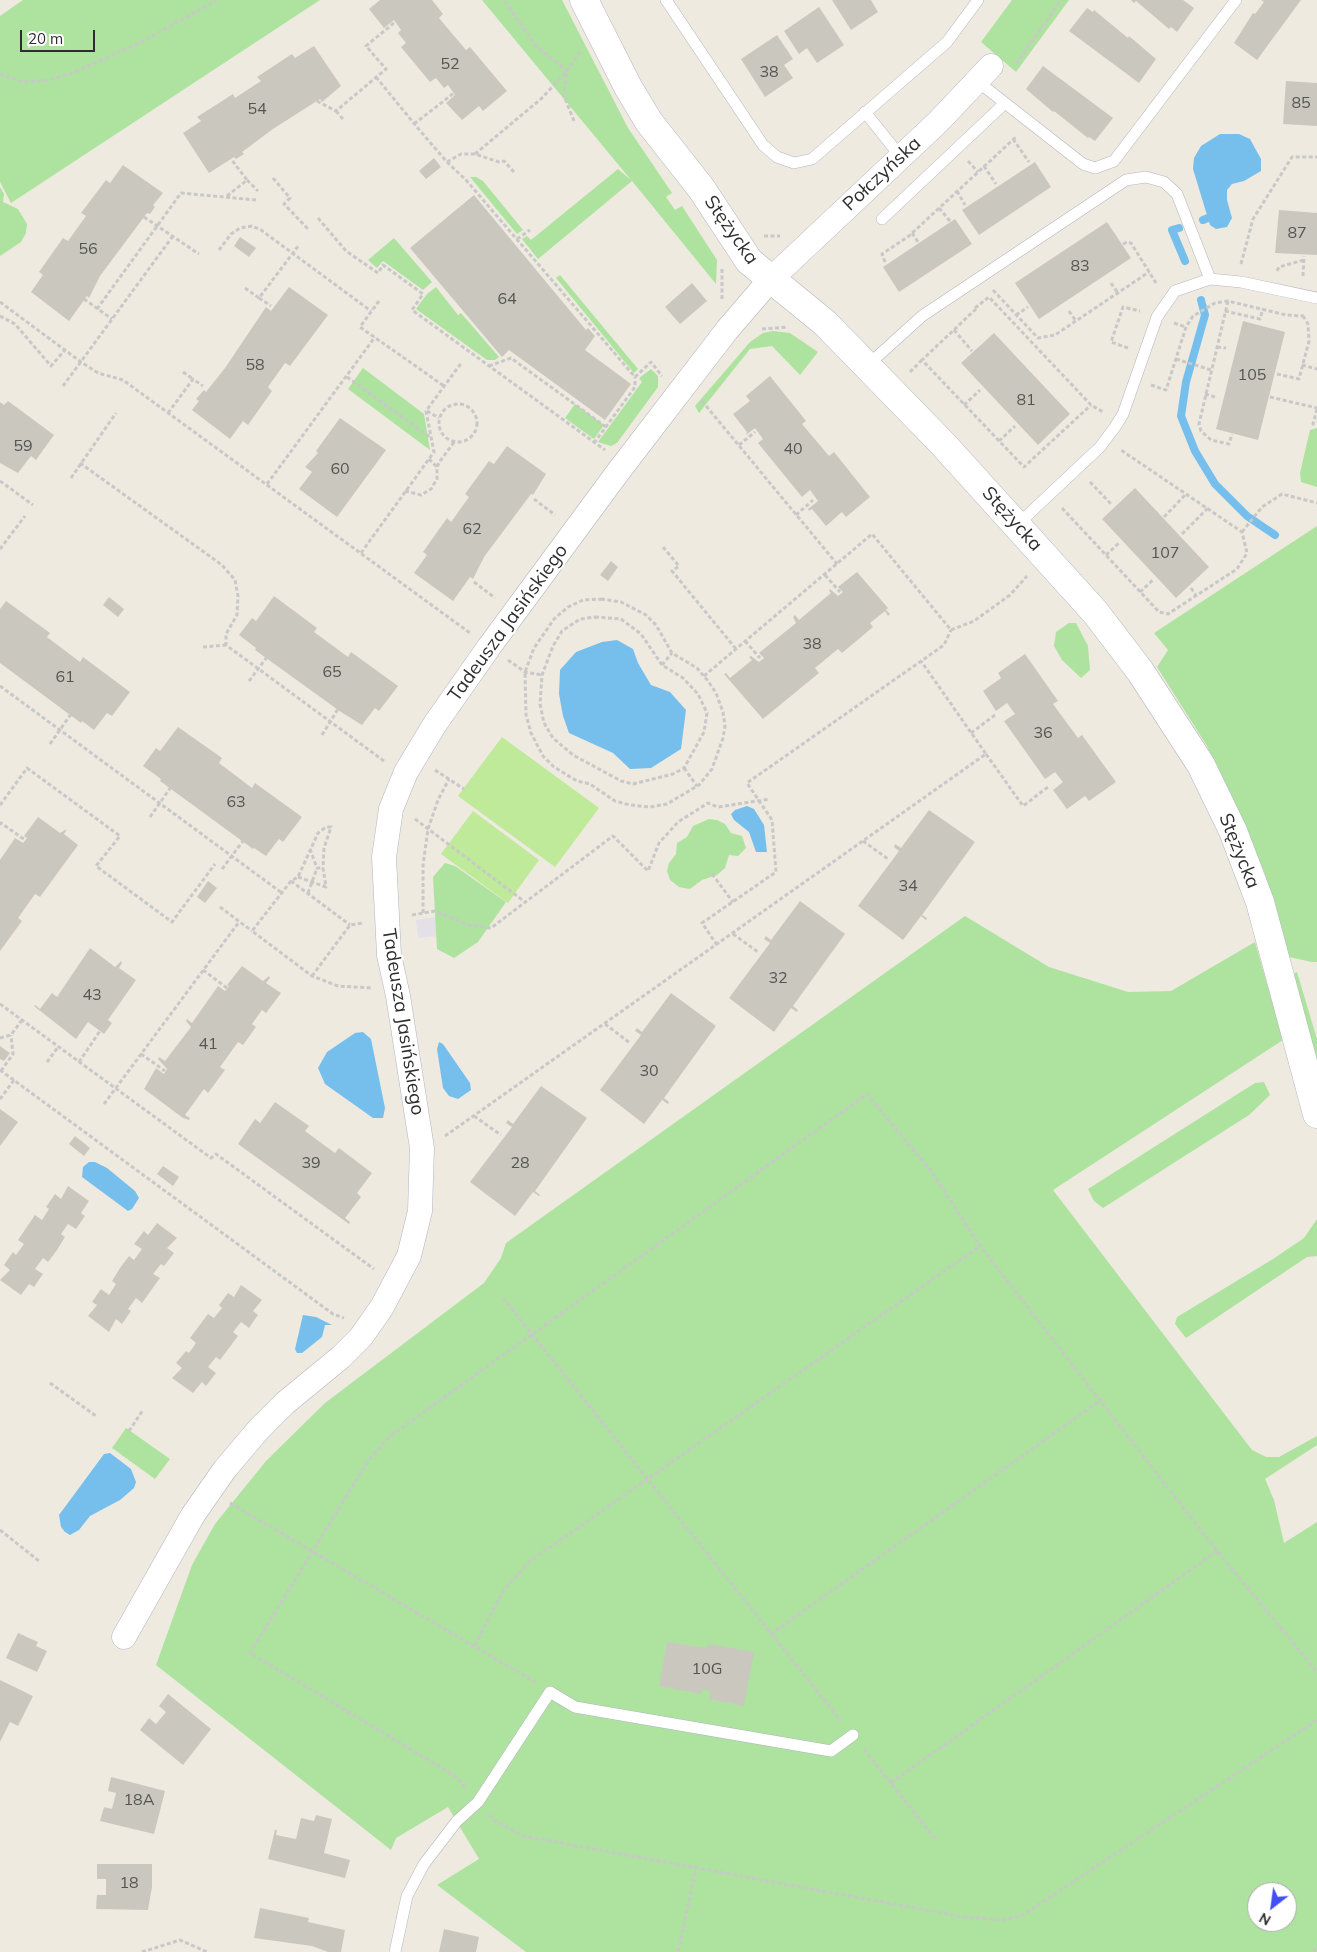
<!DOCTYPE html>
<html>
<head>
<meta charset="utf-8">
<style>
	body { margin:0 }
	#map { position:relative; width:1317px; height:1952px; overflow:hidden; background:#eeeae0; font-family:Mulish,sans-serif }
	canvas { display:block }
	.north { position:absolute; left:1247px; top:1882px; width:50px; height:50px; box-sizing:border-box; background:#fff; border:1px solid #ababab; border-radius:50%; rotate:210deg; font-size:14px; font-weight:700; line-height:20px; text-align:center; color:#2d2d2d }
	.north::after { content:''; display:block; margin:auto; width:18px; height:22px; background:#4450f7; clip-path:polygon(50% 0,100% 100%,50% 72%,0 100%) }
	.scale { position:absolute; left:20px; top:30px; width:75px; height:22px; box-sizing:border-box; border:2px solid #2d2d2d; border-top:0; padding-left:6px; font-size:15px; line-height:18px; white-space:nowrap; color:#2d2d2d; -webkit-text-stroke:4px #fff; paint-order:stroke }
</style>
</head>
<body>
<div id="map">
<canvas width="1317" height="1952"></canvas>
<div class="north">N</div>
<div class="scale">20 m</div>
</div>
<script>
const g = document.querySelector('canvas').getContext('2d');
g.lineJoin = 'round';
function fillPath(path, color) {
  g.fillStyle = color;
  g.fill(path, 'evenodd');
}
function shape(rows) {
  const path = new Path2D();
  for (const r of rows) {
    if (r.length === 3) {
      path.moveTo(r[0] + r[2], r[1]);
      path.arc(r[0], r[1], r[2], 0, 2 * Math.PI);
      continue;
    }
    path.moveTo(r[0], r[1]);
    for (let i = 2; i < r.length; i += 2) path.lineTo(r[i], r[i + 1]);
  }
  return path;
}
function strokePath(path, color, width, dash) {
  g.strokeStyle = color;
  g.lineWidth = width;
  g.lineCap = dash ? 'butt' : 'round';
  g.setLineDash(dash || []);
  g.stroke(path);
}
function drawText(font, color, halo, rows, align = 'center') {
  g.font = font + ' Mulish,sans-serif';
  g.lineWidth = 4.5;
  g.setLineDash([]);
  g.textBaseline = 'middle';
  g.strokeStyle = halo;
  g.fillStyle = color;
  for (const [text, x, y, turn = 0] of rows) {
    g.save();
    g.translate(x, y);
    g.rotate((+turn || 0) * Math.PI / 180);
    g.textAlign = isNaN(turn) ? turn : align;
    if (halo) g.strokeText(text, 0, 0);
    g.fillText(text, 0, 0);
    g.restore();
  }
}
fillPath(shape([
	[436,917,438,936,418,938,416,920]
]), '#e3e0e7');
fillPath(shape([
	[23,0,320,0,11,203,0,182,0,16],
	[482,0,562,0,628,128,672,193,666,197,675,210,682,206,717,260,716,284,632,181,538,259,522,239,527,236,531,240,618,169,631,180],
	[1012,0,1069,0,1016,72,981,42],
	[470,177,476,177,483,181,523,230,517,234],
	[0,187,4,194,3,202,18,209,27,224,26,233,21,242,0,256],
	[394,238,432,282,423,290,383,261,377,268,368,260],
	[560,275,638,369,634,373,556,278],
	[436,287,458,315,461,313,499,357,495,360,487,360,416,309,427,294],
	[773,331,790,333,818,352,800,375,772,346,750,349,699,413,695,406,750,342,763,333],
	[363,368,424,414,430,450,348,389],
	[651,369,658,376,658,387,617,443,611,446,598,442,642,382,639,378],
	[575,404,604,425,594,439,565,418],
	[1317,428,1317,487,1301,482,1300,473,1310,430],
	[1317,526,1317,962,1312,962,1289,957,1264,871,1207,746,1157,667,1168,650,1154,633],
	[1069,623,1076,623,1088,646,1090,670,1081,678,1062,660,1054,646,1056,632],
	[709,819,717,820,725,824,731,833,742,836,746,848,738,856,729,855,725,868,717,875,702,880,690,889,679,887,670,880,667,871,669,863,676,854,677,843,687,837,693,826],
	[445,863,455,866,506,902,478,942,454,958,437,949,433,877],
	[965,916,1049,967,1128,992,1171,991,1255,942,1283,1040,1053,1190,1252,1450,1266,1457,1279,1457,1317,1436,1317,1445,1265,1479,1274,1500,1284,1543,1317,1522,1317,1952,526,1952,437,1885,479,1859,448,1807,396,1838,391,1850,156,1665,192,1565,215,1524,266,1461,325,1403,484,1283,501,1258,506,1243],
	[1257,1892,1287,1892,1287,1922,1257,1922],
	[1297,972,1317,1039,1317,1064,1293,974],
	[1264,1082,1270,1095,1249,1115,1103,1208,1094,1201,1088,1189,1255,1083],
	[1317,1219,1317,1256,1307,1257,1186,1338,1175,1324,1177,1317,1273,1259,1304,1238],
	[126,1428,170,1459,155,1479,112,1448]
]), '#ade39e');
fillPath(shape([
	[502,737,599,808,555,867,458,796],
	[473,811,539,860,508,903,441,854]
]), '#beea9a');
fillPath(shape([
	[1220,134,1239,134,1250,139,1261,159,1261,171,1244,181,1232,184,1227,190,1227,200,1232,218,1227,227,1216,229,1210,225,1193,169,1194,158,1201,146],
	[617,640,633,649,638,663,651,685,670,692,686,710,681,749,651,768,630,769,613,753,569,733,563,716,559,694,560,670,576,652,602,642],
	[747,806,754,809,764,825,767,852,756,852,749,832,734,820,731,814,735,810],
	[363,1032,371,1039,385,1108,383,1118,373,1118,325,1084,318,1068,327,1052,355,1033],
	[439,1042,443,1044,470,1083,471,1090,458,1099,449,1096,443,1088,437,1049],
	[89,1162,95,1162,107,1168,135,1191,139,1198,132,1209,128,1211,82,1177,83,1167],
	[303,1315,316,1317,332,1325,325,1325,322,1337,302,1353,297,1353,295,1349],
	[110,1453,131,1469,136,1482,134,1488,120,1500,90,1516,79,1530,70,1535,65,1532,61,1527,59,1515,104,1454]
]), '#76bfed');
strokePath(shape([
	[1203,220,1208,218],
	[1179,228,1172,230,1185,261],
	[1201,300,1205,315,1186,382,1181,416,1195,451,1215,484,1247,516,1275,535]
]), '#76bfed', 8);
fillPath(shape([
	[380,0,432,0,443,14,439,18,466,50,470,47,507,91,483,111,479,106,462,120,446,103,455,95,448,85,444,88,436,78,430,82,401,47,406,43,398,33,401,30,394,20,384,28,369,9],
	[832,0,871,0,878,12,851,30],
	[1131,0,1183,0,1194,8,1177,32,1171,27,1169,29,1136,1,1134,3],
	[1261,0,1301,0,1257,60,1234,43,1253,13,1255,14,1264,2],
	[819,7,844,45,817,63,807,48,799,54,784,31],
	[1087,8,1093,12,1094,10,1128,38,1129,36,1156,59,1139,83,1069,31],
	[777,35,793,59,784,65,793,78,765,97,741,59],
	[314,46,341,86,322,102,320,99,273,129,242,152,244,154,236,159,234,157,209,173,183,133,201,121,197,117,233,94,235,98,261,81,257,77,292,54,295,58],
	[1043,66,1113,118,1095,141,1089,137,1088,138,1054,111,1053,112,1026,89],
	[1286,81,1317,83,1317,126,1283,124],
	[434,158,441,167,426,179,419,171],
	[1035,162,1051,187,979,235,962,210],
	[123,165,163,193,153,205,155,207,150,214,147,213,100,276,89,298,87,296,69,321,31,292,43,275,39,272,63,238,68,241,86,216,81,213,106,180,110,183],
	[474,195,586,330,588,328,595,336,585,350,631,384,605,420,509,350,502,357,410,248],
	[1279,210,1317,213,1317,255,1275,253],
	[955,219,972,244,899,292,883,267],
	[1107,222,1131,258,1039,319,1015,283],
	[240,237,256,248,249,257,234,246],
	[692,283,707,301,680,324,665,307],
	[289,287,328,315,290,366,285,363,268,387,272,391,248,425,243,421,230,439,192,410,199,401,196,399,204,390,206,392,225,368,266,307,271,311],
	[1243,321,1285,332,1258,440,1216,429],
	[994,333,1070,414,1038,445,961,363],
	[770,376,806,421,802,424,829,456,834,452,870,497,846,517,842,512,826,526,812,509,809,511,808,509,818,501,810,490,802,497,758,443,763,439,755,428,746,435,747,432,733,414,750,401,746,396],
	[8,401,54,435,36,460,31,456,18,473,0,463,0,402,4,405],
	[340,418,386,450,337,517,299,489,312,472,305,467,318,453,316,451],
	[507,446,546,474,533,495,531,494,484,557,473,579,470,577,453,601,414,573,427,555,423,552,447,518,451,522,469,497,465,494,489,461,494,464],
	[1135,488,1209,567,1176,598,1102,519],
	[611,561,618,567,608,581,600,575],
	[857,572,888,608,886,610,890,614,888,616,885,611,870,623,873,627,842,653,838,649,815,668,819,673,763,719,724,674,726,673,730,678,752,660,749,657,751,656,759,662,764,658,759,653,796,623,793,617,795,615,799,620,831,593,829,591,830,589,838,596,843,592,838,587],
	[274,596,317,628,314,632,348,657,351,652,398,686,379,711,375,708,362,725,341,712,255,650,256,648,239,635,252,618,256,621],
	[109,597,124,609,118,617,103,605],
	[6,601,50,633,47,637,80,662,83,657,130,692,112,716,107,713,94,730,82,721,81,723,0,663,0,609],
	[1025,654,1058,701,1053,704,1078,738,1082,735,1116,782,1089,801,1085,796,1067,809,1053,790,1063,782,1055,772,1045,779,1004,721,1015,714,1007,703,996,711,983,691,1001,678,998,673],
	[178,727,222,758,219,763,252,788,255,783,302,817,283,842,279,839,266,856,254,848,253,849,160,781,161,779,143,766,156,748,160,751],
	[929,810,975,842,922,915,927,918,926,920,921,916,903,940,858,906,899,851,894,847,895,844,901,848],
	[38,817,60,833,67,829,64,834,78,845,40,897,35,894,18,918,22,921,0,951,0,860,15,838,23,843,27,838,24,836],
	[208,881,217,888,205,903,197,897],
	[800,901,845,934,793,1006,798,1010,797,1012,791,1008,774,1032,729,998,770,943,764,939,766,936,771,940],
	[90,948,115,967,121,961,122,963,119,968,136,980,108,1020,112,1023,104,1034,88,1022,76,1039,34,1006,35,1005,40,1009,52,993,57,997],
	[242,966,263,981,269,976,270,978,266,983,281,993,266,1013,262,1010,252,1024,256,1027,243,1045,238,1042,220,1067,225,1070,208,1093,204,1089,185,1115,190,1118,189,1120,183,1118,144,1089,156,1068,164,1074,167,1069,158,1059,159,1057,165,1061,191,1027,186,1021,187,1019,192,1023,218,986,225,991,229,986,227,985],
	[671,993,716,1026,664,1098,669,1102,668,1104,662,1100,644,1124,600,1090,641,1035,635,1031,637,1028,642,1032],
	[0,1046,10,1053,4,1061,0,1059],
	[541,1086,587,1118,535,1191,540,1195,539,1196,533,1192,515,1216,470,1182,512,1127,506,1123,508,1120,513,1124],
	[275,1102,309,1126,305,1131,335,1153,339,1148,372,1173,357,1193,361,1197,345,1218,350,1222,349,1224,238,1144,255,1119,260,1123],
	[0,1109,18,1122,0,1146],
	[75,1136,90,1148,84,1156,69,1144],
	[163,1166,179,1177,173,1186,157,1174],
	[68,1186,89,1201,81,1213,85,1216,76,1229,68,1224,61,1234,65,1237,57,1250,48,1262,43,1258,35,1269,43,1274,34,1287,29,1284,21,1295,0,1280,10,1270,4,1265,13,1252,16,1255,24,1244,18,1240,35,1215,42,1220,49,1209,46,1207,55,1194,61,1199],
	[157,1223,177,1238,167,1248,174,1253,164,1266,161,1264,153,1274,160,1278,142,1303,136,1298,128,1309,131,1311,122,1324,116,1319,109,1332,88,1316,97,1305,92,1302,101,1289,109,1295,116,1284,112,1281,120,1268,129,1256,134,1260,142,1249,134,1244,144,1231,148,1235],
	[241,1285,262,1300,253,1311,258,1315,249,1328,241,1322,233,1332,238,1336,220,1360,216,1357,208,1367,216,1373,206,1386,202,1382,193,1393,172,1378,182,1368,176,1363,186,1351,189,1353,196,1343,190,1338,208,1314,214,1318,222,1308,219,1305,228,1293,234,1297],
	[18,1633,38,1642,36,1646,47,1651,37,1672,6,1658],
	[667,1642,707,1648,708,1644,754,1652,744,1706,709,1699,710,1691,702,1689,701,1694,659,1686],
	[0,1680,33,1696,18,1726,10,1722,0,1742],
	[168,1694,211,1729,183,1765,140,1730,149,1718,156,1724,166,1712,159,1706],
	[111,1777,165,1791,154,1834,100,1821,104,1807,112,1809,116,1793,108,1791],
	[316,1815,332,1819,324,1853,350,1860,345,1878,268,1859,275,1830,277,1830,276,1835,296,1839,301,1818,314,1821],
	[97,1864,152,1864,152,1887,148,1910,96,1909,97,1895,106,1895,106,1879,97,1879],
	[260,1908,309,1918,308,1922,345,1930,341,1952,328,1952,312,1946,254,1938],
	[444,1929,479,1937,476,1952,439,1952]
]), '#cac8be');
const service = shape([
	[666,0,763,145,777,157,794,163,812,159,947,42,978,0],
	[977,81,1005,103],
	[865,112,900,156],
	[882,219,1005,103,1083,164,1095,168,1114,161,1236,0],
	[868,365,922,316,1126,180,1146,177,1164,182,1177,194,1210,279],
	[1017,525,1100,447,1115,427,1123,414,1157,317,1175,291,1210,279,1241,282,1317,298],
	[395,1952,407,1896,424,1864,457,1821,478,1802,550,1692,575,1707,831,1751,853,1735]
]);
const minor = shape([
	[124,1637,193,1515,225,1469,259,1429,285,1403,341,1357,361,1337,382,1307,409,1256,420,1211,422,1148,398,996,389,955,384,857,391,809,406,772,435,724,489,647,618,472,727,330,770,280,938,122,991,66]
]);
const tertiary = shape([
	[584,0,628,87,649,122,701,188,749,261,825,323,943,444,1095,612,1140,671,1201,765,1233,831,1260,902,1317,1114]
]);
strokePath(service, '#b3b4c0', 12);
strokePath(minor, '#b3b4c0', 25);
strokePath(tertiary, '#b3b4c0', 29);
strokePath(shape([
	[1016,64,1061,0],
	[0,74,23,82,50,80,75,72,140,43,217,0],
	[376,77,421,132,447,162,466,180,635,377,651,362,662,376],
	[317,101,336,111,386,69,366,46,395,22],
	[336,111,343,119],
	[574,121,564,96,567,71,581,50],
	[414,124,454,93],
	[1013,139,1029,162],
	[475,154,542,98,567,71,535,45,504,0],
	[968,161,978,172],
	[447,162,461,154,475,154,499,162,504,161,514,172],
	[984,166,996,184],
	[273,178,290,198,284,204,308,229],
	[247,180,258,191],
	[957,191,965,205],
	[227,196,247,180,231,159],
	[939,208,950,221],
	[144,217,199,254],
	[318,218,346,251,378,273,383,265,423,294,412,310,605,450],
	[912,233,918,242],
	[764,236,780,236],
	[517,239,530,230],
	[1123,244,1127,242,1131,243,1156,283],
	[219,250,231,234,240,228,252,226,261,230,371,311],
	[885,262,882,254,909,236,1017,136],
	[1241,264,1253,219,1292,157,1317,157],
	[1277,271,1279,267,1304,260],
	[1303,276,1304,256],
	[1111,283,1118,293],
	[245,288,259,298,299,245],
	[993,290,1038,338,1055,335,1149,272],
	[259,298,271,306],
	[84,299,112,319],
	[722,299,722,268],
	[379,301,360,327,444,386],
	[1228,301,1199,424,1201,431,1211,440,1229,444,1232,434],
	[0,302,81,362,98,373,123,380,470,633],
	[975,308,989,297,1091,405,1103,412],
	[97,309,181,193,256,200],
	[976,309,922,360,1024,467,1091,405],
	[1069,311,1076,321],
	[1225,311,1260,319,1263,309],
	[1016,315,1028,307],
	[0,316,15,324,51,366,65,350],
	[1174,323,1186,327],
	[762,329,788,327],
	[954,330,972,351],
	[1217,347,1226,348],
	[1128,348,1111,342,1123,307,1140,311],
	[1176,359,1211,370],
	[1302,365,1317,369],
	[489,366,511,358,606,427],
	[183,372,193,379],
	[910,372,922,360],
	[1277,374,1299,379,1309,341,1308,324,1303,316],
	[347,377,430,437],
	[1151,385,1166,390,1186,327,1193,316,1215,303,1228,301,1286,315,1304,316],
	[63,386,173,236],
	[1205,394,1215,397],
	[1270,397,1317,408],
	[702,401,837,564],
	[458,423,19],
	[964,405,980,390],
	[1317,409,1313,424,1317,423],
	[427,411,439,418],
	[168,413,193,379,203,386],
	[999,441,1015,426],
	[594,443,635,387,635,377],
	[739,445,755,432],
	[429,459,437,467],
	[80,463,222,565,235,580,238,596,237,615,226,634,226,645,384,761],
	[71,478,116,413],
	[0,481,33,505],
	[1090,482,1112,505],
	[267,484,375,337],
	[405,491,421,495,431,489,437,479,437,467,440,461,455,441],
	[534,499,555,515],
	[1062,508,1159,612,1168,614,1237,569,1247,553,1242,532,1121,450],
	[796,515,813,500],
	[1164,517,1186,494],
	[1242,532,1262,507,1282,494,1317,503],
	[1182,534,1208,508],
	[663,547,679,566,672,571,736,649],
	[0,549,25,516],
	[361,553,434,452,426,411,462,362],
	[1106,555,1119,543],
	[825,575,840,592],
	[474,582,495,598],
	[1191,588,1196,595],
	[1140,592,1153,580],
	[601,599,621,602,646,615,656,625,672,653,697,668,708,681,716,693,723,712,725,726,723,738,712,769,699,785,667,804,650,807,630,805,615,801,590,784,577,781,554,767,543,756,531,733,526,715,525,672,534,648,554,619,568,607,583,600,601,599],
	[595,617,621,619,641,634,662,665,683,678,698,694,707,713,704,732,684,768,673,774,633,784,621,781,573,755,553,738,544,723,540,704,542,675,553,646,562,631,580,619,595,617],
	[745,641,760,658],
	[203,647,226,645],
	[508,660,525,672,542,675],
	[662,665,672,653],
	[704,676,872,534,951,630,974,621,1010,595,1027,576],
	[249,681,267,657],
	[0,686,282,893],
	[971,733,995,715],
	[322,735,338,709],
	[50,744,71,714],
	[986,754,1023,806,1048,787],
	[684,768,697,786],
	[435,770,464,789],
	[0,805,27,768,120,836,96,866,172,922,215,864],
	[150,817,171,787],
	[415,819,525,902],
	[0,825,1,823,25,840],
	[863,841,888,859],
	[310,849,317,868,323,868],
	[222,869,243,841],
	[712,874,733,902],
	[298,877,326,887,323,868,324,848,331,827,326,827,318,833,298,877,291,881,252,931,312,976,338,986,373,988],
	[291,881,350,925],
	[308,893,317,868],
	[220,907,252,931],
	[423,913,423,865,428,829,438,800,449,779],
	[412,915,435,911,468,925,491,928,613,836,648,871,659,843,678,822,708,803,718,807,770,799],
	[733,934,758,952],
	[717,945,702,923,776,872,772,820,747,783,944,645,951,630],
	[203,970,227,988],
	[312,976,350,925,363,923],
	[0,1004,211,1158,216,1154,374,1269],
	[605,1024,630,1043],
	[0,1038,11,1035,22,1020],
	[141,1054,165,1071],
	[47,1062,58,1047],
	[79,1062,100,1031],
	[0,1070,333,1314,344,1318],
	[1,1071,13,1054,11,1035],
	[0,1099,14,1080],
	[104,1104,239,922],
	[474,1116,501,1135],
	[445,1136,986,754,921,661],
	[503,1298,841,1721],
	[50,1383,96,1416],
	[129,1431,143,1410],
	[230,1503,535,1682],
	[0,1530,39,1561],
	[771,1634,1101,1400],
	[475,1645,503,1591,529,1562,980,1246],
	[864,1749,935,1839],
	[891,1783,1217,1551],
	[465,1787,455,1776,250,1653,368,1461,389,1437,867,1094,931,1171,980,1246,1217,1551,1317,1672],
	[489,1815,494,1820,523,1836,964,1917,1003,1920,1023,1915,1317,1720],
	[142,1952,180,1940,207,1952],
	[678,1952,696,1868],
	[1314,1952,1317,1945]
]), '#c8c8c8', 3, [4, 2.5]);
strokePath(service, '#fff', 11);
strokePath(minor, '#fff', 24);
strokePath(tertiary, '#fff', 28);
drawText('16px', '#545451', null, [
	["52",450,64],
	["38",769,72],
	["85",1301,103],
	["54",257,109],
	["87",1297,233],
	["56",88,249],
	["83",1080,266],
	["64",507,299],
	["58",255,365],
	["105",1252,375],
	["81",1026,400],
	["59",23,446],
	["40",793,449],
	["60",340,469],
	["62",472,529],
	["107",1165,553],
	["38",812,644],
	["65",332,672],
	["61",65,677],
	["36",1043,733],
	["63",236,802],
	["34",908,886],
	["32",778,978],
	["43",92,995],
	["41",208,1044],
	["30",649,1071],
	["39",311,1163],
	["28",520,1163],
	["10G",707,1669],
	["18A",139,1800],
	["18",129,1883]
]);
drawText('19px', '#2d2d2d', '#fff', [
	["Połczyńska",882,174,-43],
	["Stężycka",731,230,55],
	["Stężycka",1012,519,48],
	["Tadeusza Jasińskiego",508,623,-54],
	["Stężycka",1239,851,68],
	["Tadeusza Jasińskiego",403,1022,81]
]);
</script>
</body>
</html>
